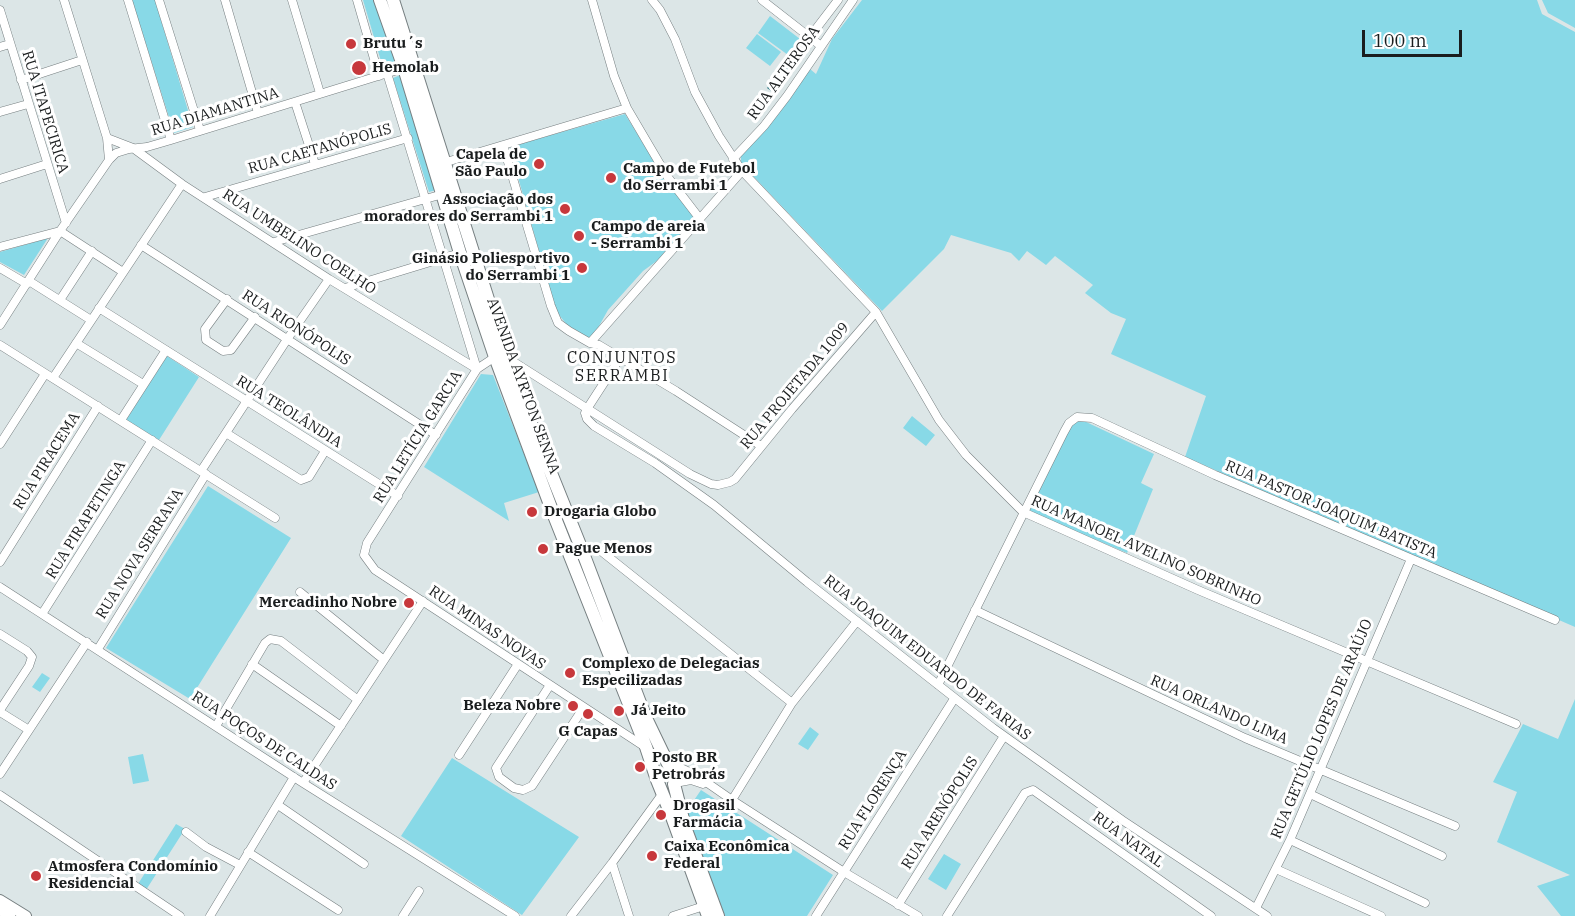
<!DOCTYPE html>
<html>
<head>
<meta charset="utf-8">
<style>
	body { margin:0 }
	#map { position:relative; width:1575px; height:916px; overflow:hidden; background:#dce6e7; font-family:"IBM Plex Serif",serif }
	canvas { display:block }
	.scale { position:absolute; left:1362px; top:30px; width:100px; height:27px; box-sizing:border-box; border:3px solid #1a1d1e; border-top:0; padding-left:8px; font-size:18px; line-height:21px; white-space:nowrap; color:#1a1d1e; -webkit-text-stroke:4px #fff; paint-order:stroke }
</style>
</head>
<body>
<div id="map">
<canvas width="1575" height="916"></canvas>
<div class="scale">100 m</div>
</div>
<script>
const g = document.querySelector('canvas').getContext('2d');
g.lineJoin = 'round';
function fillPath(path, color) {
  g.fillStyle = color;
  g.fill(path, 'evenodd');
}
function shape(rows) {
  const path = new Path2D();
  for (const r of rows) {
    path.moveTo(r[0], r[1]);
    for (let i = 2; i < r.length; i += 2) path.lineTo(r[i], r[i + 1]);
  }
  return path;
}
function strokePath(path, color, width, dash) {
  g.strokeStyle = color;
  g.lineWidth = width;
  g.lineCap = dash ? 'butt' : 'round';
  g.setLineDash(dash || []);
  g.stroke(path);
}
function drawText(font, color, halo, rows, align = 'center') {
  g.font = font + ' "IBM Plex Serif",serif';
  g.lineWidth = 6;
  g.setLineDash([]);
  g.textBaseline = 'middle';
  g.strokeStyle = halo;
  g.fillStyle = color;
  for (const [text, x, y, turn = 0] of rows) {
    g.save();
    g.translate(x, y);
    g.rotate((+turn || 0) * Math.PI / 180);
    g.textAlign = isNaN(turn) ? turn : align;
    if (halo) g.strokeText(text, 0, 0);
    g.fillText(text, 0, 0);
    g.restore();
  }
}
fillPath(shape([
	[132,0,155,0,193,127,174,133],
	[363,0,375,0,398,63,383,68],
	[862,0,1537,0,1542,14,1575,32,1575,627,1185,457,1206,396,1111,354,1126,319,1111,313,1085,293,1093,285,1055,256,1046,265,1027,251,1019,261,1011,253,951,235,944,249,882,311,753,176,743,170,741,164,741,154,770,125,810,69,816,74,832,39],
	[1542,0,1575,0,1575,28,1548,13],
	[770,16,800,39,788,55,758,33],
	[757,34,781,52,770,66,746,48],
	[403,74,440,189,429,192,393,78],
	[625,114,665,179,693,215,694,220,665,255,643,271,608,310,594,335,589,338,567,325,556,311,510,149,513,146],
	[48,238,24,275,0,262,0,252],
	[167,356,199,377,159,440,126,420],
	[481,374,493,375,539,492,504,503,509,521,424,467],
	[912,416,935,435,926,446,903,428],
	[1077,420,1084,421,1154,454,1141,483,1153,489,1127,553,1032,513,1030,510,1029,506,1069,425],
	[208,486,291,538,190,699,106,648],
	[42,673,50,678,40,692,32,687],
	[1575,699,1575,916,1561,916,1537,886,1570,875,1497,842,1517,792,1493,782,1523,724,1558,739],
	[810,727,819,734,808,750,798,744],
	[143,754,149,781,133,784,128,757],
	[452,758,579,837,522,915,401,836],
	[701,790,833,875,807,916,725,916,686,812],
	[176,824,185,829,146,890,138,884],
	[944,854,961,864,946,890,928,879]
]), '#88d9e7');
const water = shape([
	[785,63,789,66,786,70,790,72,774,92,768,88,785,63]
]);
fillPath(water, '#44a3b1');
strokePath(water, '#377b85', 1.5);
const street = shape([
	[64,0,107,138,109,160],
	[128,0,171,140],
	[159,0,200,130],
	[225,0,258,113],
	[292,0,320,93],
	[357,0,379,76],
	[592,0,614,76,627,108,667,176,700,219],
	[652,0,660,10,675,39,695,92,719,136,742,171,876,312,939,420,966,455,1023,512,1198,590,1516,724],
	[762,0,821,46],
	[0,10,66,223],
	[809,38,838,0],
	[0,47,10,44],
	[387,73,477,369],
	[21,80,82,60],
	[295,102,315,164],
	[0,112,28,104],
	[107,138,133,148,182,184,329,279,477,369],
	[503,145,551,306,558,323,569,331,590,343,599,345,676,391,761,446],
	[733,159,764,126,787,96,853,0],
	[443,163,627,108],
	[0,179,47,164],
	[205,197,408,138],
	[274,242,443,194],
	[141,245,436,435],
	[0,247,60,231,123,272],
	[0,268,27,284],
	[29,281,91,320],
	[345,288,460,253],
	[227,299,205,329,206,340,223,351,231,350,255,317],
	[60,300,92,251],
	[99,308,398,496],
	[0,325,60,231,109,160,116,153,129,149,147,147,171,140,404,68],
	[76,343,143,384],
	[590,343,742,171],
	[0,345,275,518],
	[53,378,182,184],
	[587,409,585,413,587,419,594,426,655,463,714,505,807,582,993,728,1122,820,1267,916],
	[587,409,620,358],
	[121,420,166,350],
	[226,433,301,480,309,477,325,451],
	[0,444,45,374],
	[201,471,288,338,329,279],
	[582,549,597,548,601,551,792,703],
	[0,562,98,406],
	[0,587,303,783,515,916],
	[300,592,384,660],
	[975,610,1245,738,1455,826],
	[42,614,152,440],
	[0,634,27,651,32,657,29,666,0,710],
	[98,649,206,474],
	[252,664,341,726],
	[550,685,496,768,499,777,514,788,523,790,532,786,584,707],
	[938,685,1064,432,1069,423,1077,417,1092,418,1215,475,1555,620],
	[0,712,29,730],
	[216,726,265,643,270,639,281,641,358,700],
	[645,747,375,570,364,555,367,543,477,369,495,357,506,357,690,474,711,484,718,485,730,482,735,479,792,409,876,312],
	[459,755,518,664],
	[672,769,679,767,696,775,732,800,844,872,918,916],
	[0,774,87,642],
	[303,783,423,601],
	[675,783,691,780,703,784],
	[1310,794,1442,856],
	[0,795,180,916],
	[732,800,792,703,857,621],
	[278,805,364,864],
	[186,832,206,847,240,865],
	[1290,840,1425,903],
	[248,852,338,910],
	[612,863,629,916],
	[1276,869,1381,916],
	[898,905,1004,736],
	[1256,908,1290,840,1411,559],
	[210,916,294,777],
	[403,916,419,891],
	[571,916,612,863,663,793],
	[673,916,704,906],
	[816,916,954,699],
	[947,916,1025,793,1033,790,1211,916]
]);
const secondary = shape([
	[0,900,26,916],
	[0,910,10,916]
]);
const primary = shape([
	[380,0,404,68,460,253,495,357,553,513,646,747,657,780,672,817,708,916],
	[393,0,514,381,580,545,645,716,670,768],
	[674,784,685,827,718,916]
]);
strokePath(street, '#767f81', 9);
strokePath(secondary, '#767f81', 12);
strokePath(primary, '#767f81', 14);
strokePath(street, '#fff', 8);
strokePath(secondary, '#fff', 10);
strokePath(primary, '#fff', 12);
for (const [x, y, r, color] of [
	[351,44,6,"#c7383c"],
	[359,68,8,"#c7383c"],
	[539,164,6,"#c7383c"],
	[611,178,6,"#c7383c"],
	[565,209,6,"#c7383c"],
	[579,236,6,"#c7383c"],
	[582,268,6,"#c7383c"],
	[532,512,6,"#c7383c"],
	[543,549,6,"#c7383c"],
	[409,603,6,"#c7383c"],
	[570,673,6,"#c7383c"],
	[573,706,6,"#c7383c"],
	[619,711,6,"#c7383c"],
	[588,714,6,"#c7383c"],
	[640,767,6,"#c7383c"],
	[661,815,6,"#c7383c"],
	[652,856,6,"#c7383c"],
	[36,876,6,"#c7383c"]
]) {
  const dot = new Path2D();
  dot.arc(x, y, r, 0, 2 * Math.PI);
  g.fillStyle = color;
  g.fill(dot);
  strokePath(dot, '#fff', 2);
}
drawText('bold 15px', '#1a1d1e', '#fff', [
	["Brutu´s",363,44],
	["Hemolab",372,68],
	["Capela de",527,155,"right"],
	["São Paulo",527,172,"right"],
	["Campo de Futebol",623,169],
	["do Serrambi 1",623,186],
	["Associação dos",553,200,"right"],
	["moradores do Serrambi 1",553,217,"right"],
	["Campo de areia",591,227],
	["- Serrambi 1",591,244],
	["Ginásio Poliesportivo",570,259,"right"],
	["do Serrambi 1",570,276,"right"],
	["Drogaria Globo",544,512],
	["Pague Menos",555,549],
	["Mercadinho Nobre",397,603,"right"],
	["Complexo de Delegacias",582,664],
	["Especilizadas",582,681],
	["Beleza Nobre",561,706,"right"],
	["Já Jeito",631,711],
	["G Capas",588,732,"center"],
	["Posto BR",652,758],
	["Petrobrás",652,775],
	["Drogasil",673,806],
	["Farmácia",673,823],
	["Caixa Econômica",664,847],
	["Federal",664,864],
	["Atmosfera Condomínio",48,867],
	["Residencial",48,884]
], 'left');
drawText('15px', '#1a1d1e', '#fff', [
	["RUA ALTEROSA",784,73,-54],
	["RUA ITAPECIRICA",45,112,73],
	["RUA DIAMANTINA",215,112,-17],
	["RUA CAETANÓPOLIS",320,149,-16],
	["RUA UMBELINO COELHO",299,242,33],
	["RUA RIONÓPOLIS",296,328,33],
	["AVENIDA AYRTON SENNA",523,386,70],
	["RUA PROJETADA 1009",795,386,-50],
	["RUA TEOLÂNDIA",289,412,32],
	["RUA LETÍCIA GARCIA",418,437,-58],
	["RUA PIRACEMA",47,461,-58],
	["RUA PASTOR JOAQUIM BATISTA",1331,510,23],
	["RUA PIRAPETINGA",86,520,-58],
	["RUA MANOEL AVELINO SOBRINHO",1146,551,24],
	["RUA NOVA SERRANA",140,554,-58],
	["RUA MINAS NOVAS",487,628,34],
	["RUA JOAQUIM EDUARDO DE FARIAS",927,658,38],
	["RUA ORLANDO LIMA",1219,710,24],
	["RUA GETÚLIO LOPES DE ARAÚJO",1322,729,-67],
	["RUA POÇOS DE CALDAS",264,741,33],
	["RUA FLORENÇA",873,800,-58],
	["RUA ARENÓPOLIS",940,813,-58],
	["RUA NATAL",1128,840,36]
]);
g.letterSpacing = '1.5px';
drawText('16px', '#1a1d1e', '#fff', [
	["CONJUNTOS",622,358],
	["SERRAMBI",622,376]
]);
g.letterSpacing = '0px';
</script>
</body>
</html>
